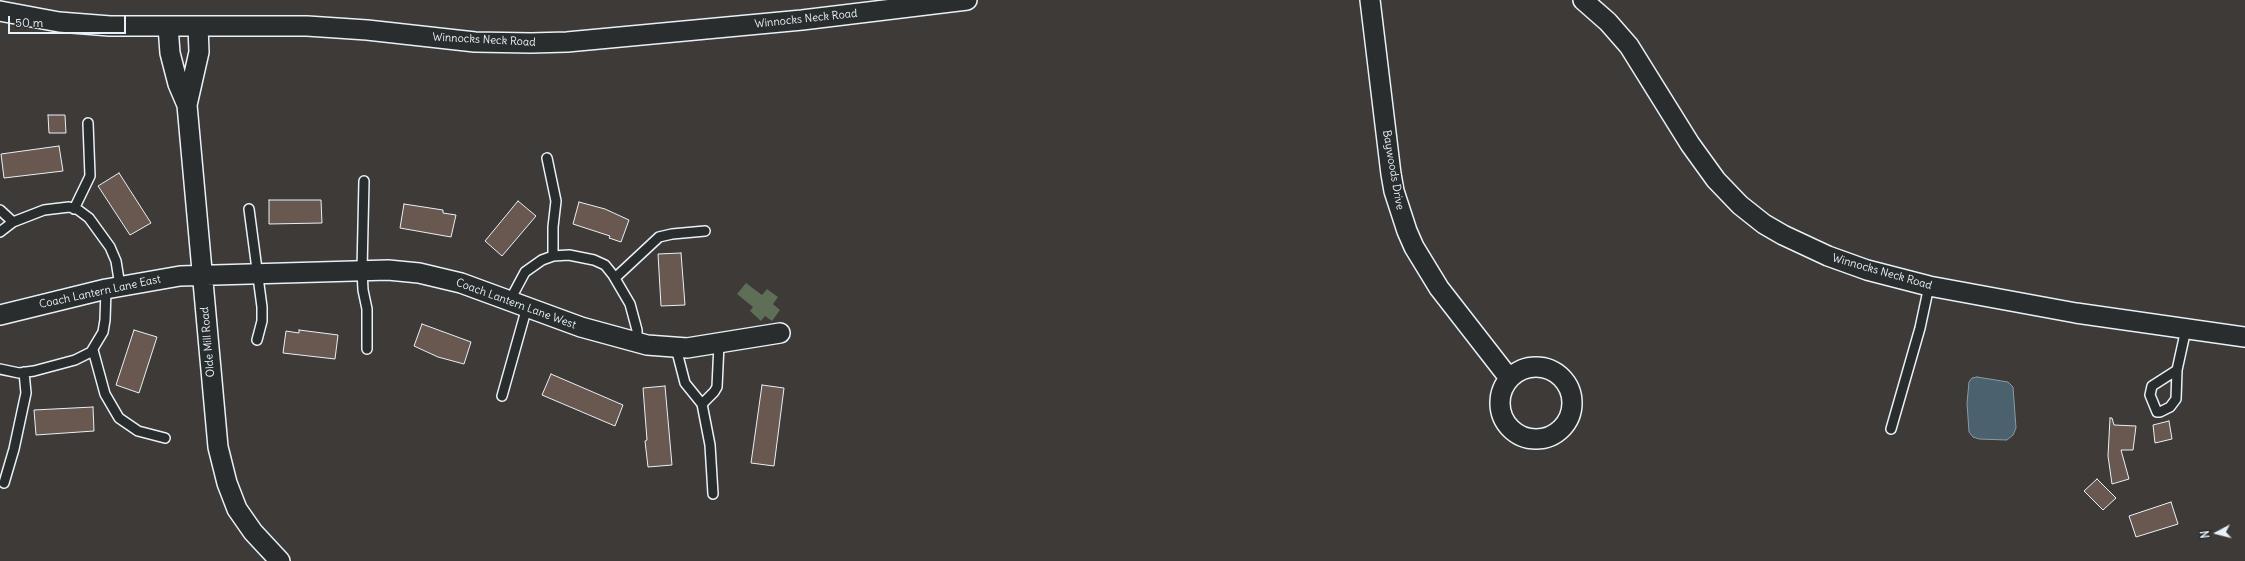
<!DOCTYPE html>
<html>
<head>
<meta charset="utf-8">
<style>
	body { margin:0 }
	#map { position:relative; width:2245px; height:561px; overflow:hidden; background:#3d3a38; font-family:Delius,sans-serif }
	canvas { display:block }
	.north { position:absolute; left:2197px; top:513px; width:40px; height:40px; -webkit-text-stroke:3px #2a2d2e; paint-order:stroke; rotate:263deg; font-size:11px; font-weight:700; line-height:16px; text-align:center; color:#e8f1f8 }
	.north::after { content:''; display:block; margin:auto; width:14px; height:18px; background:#e8f1f8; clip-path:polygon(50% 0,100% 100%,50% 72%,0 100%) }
	.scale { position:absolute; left:8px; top:16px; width:118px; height:18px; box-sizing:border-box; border:2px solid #e8f1f8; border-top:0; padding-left:5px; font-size:12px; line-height:14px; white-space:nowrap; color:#e8f1f8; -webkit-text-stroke:3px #2a2d2e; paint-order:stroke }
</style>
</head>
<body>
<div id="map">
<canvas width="2245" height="561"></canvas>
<div class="north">N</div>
<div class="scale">50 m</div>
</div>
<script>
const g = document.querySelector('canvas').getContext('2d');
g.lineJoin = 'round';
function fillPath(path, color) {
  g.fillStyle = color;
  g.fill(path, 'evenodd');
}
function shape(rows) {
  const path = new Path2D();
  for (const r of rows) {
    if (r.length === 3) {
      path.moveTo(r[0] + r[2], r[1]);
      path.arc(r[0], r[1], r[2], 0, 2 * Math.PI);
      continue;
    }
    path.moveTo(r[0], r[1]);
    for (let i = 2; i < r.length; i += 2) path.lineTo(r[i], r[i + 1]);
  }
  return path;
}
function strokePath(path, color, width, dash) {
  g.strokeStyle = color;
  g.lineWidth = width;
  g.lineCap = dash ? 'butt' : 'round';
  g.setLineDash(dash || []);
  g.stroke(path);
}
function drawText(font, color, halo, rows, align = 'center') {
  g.font = font + ' Delius,sans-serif';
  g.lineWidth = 3;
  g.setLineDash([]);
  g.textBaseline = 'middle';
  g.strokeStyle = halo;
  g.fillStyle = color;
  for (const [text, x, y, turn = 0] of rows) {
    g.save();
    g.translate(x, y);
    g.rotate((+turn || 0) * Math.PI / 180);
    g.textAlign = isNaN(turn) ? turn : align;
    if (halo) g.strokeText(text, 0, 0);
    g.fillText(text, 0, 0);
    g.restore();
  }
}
fillPath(shape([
	[746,283,762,295,767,289,778,297,773,304,780,310,772,321,765,316,761,321,750,311,753,307,737,294]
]), '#5e6e57');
const water = shape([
	[1977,377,2008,382,2013,387,2016,428,2013,435,2007,440,1979,439,1973,437,1969,432,1967,403,1969,382,1972,378,1977,377]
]);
fillPath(water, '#4b616e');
strokePath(water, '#8a9ba5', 1);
const building = shape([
	[48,115,65,115,66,133,49,133,48,115],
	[59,146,63,171,4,178,1,154,59,146],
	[119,173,151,223,130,235,98,186,119,173],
	[269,200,321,200,322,223,269,224,269,200],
	[518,201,536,216,502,256,485,241,518,201],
	[579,202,605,209,629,220,621,242,609,238,610,236,573,224,579,202],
	[404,204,443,210,443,213,456,215,451,237,400,228,404,204],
	[681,253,685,305,661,306,658,254,681,253],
	[422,324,471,342,464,364,438,357,414,346,422,324],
	[134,330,157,337,139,393,116,385,134,330],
	[299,330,338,335,335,359,283,353,286,331,299,333,299,330],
	[551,374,623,405,615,426,542,395,551,374],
	[762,385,784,388,774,466,751,463,762,385],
	[665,386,672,465,648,467,645,441,647,440,643,388,665,386],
	[93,407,94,431,36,435,34,410,93,407],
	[2110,418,2112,418,2114,425,2136,426,2133,450,2121,450,2129,479,2112,484,2108,456,2110,418],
	[2169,421,2172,439,2155,443,2153,425,2169,421],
	[2097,479,2116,498,2103,510,2084,491,2097,479],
	[2171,502,2178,524,2136,537,2129,516,2171,502]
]);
fillPath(building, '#685850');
strokePath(building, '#e8f1f8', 1);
const service = shape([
	[547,158,556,201,553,227,553,256],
	[364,181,362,270,363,290,367,309,367,349],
	[74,209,90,176,88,123],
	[249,209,262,307,262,321,257,340],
	[0,210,13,222],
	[0,232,13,222,44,210,69,207,77,209,89,218,110,247,116,261,120,286],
	[615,278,659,237,672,234,705,231],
	[510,300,525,272,542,260,553,256,569,255,594,260,605,265,613,275,630,304,637,330,637,343],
	[676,348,685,383,702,404,710,445,713,494],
	[93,350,105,394,119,418,138,431,165,438],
	[0,369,19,373,34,371,75,360,91,352,103,332,105,320,106,289],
	[2177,370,2152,386,2150,395,2157,412,2160,412,2170,407,2176,399,2177,370,2186,329],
	[502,396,527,307],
	[702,404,714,392,717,387,719,344],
	[1891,429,1920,328,1929,286],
	[4,483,14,449,26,393,24,372]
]);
const minor = shape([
	[1370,0,1391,174,1394,191,1407,231,1414,247,1439,288,1509,378],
	[1583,0,1608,22,1629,46,1690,144,1716,180,1740,205,1764,224,1783,235,1828,256,1867,270,1929,286,2076,313,2245,337],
	[0,11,59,22,110,26,307,26,367,30,475,42,531,43,567,42,802,20,967,0],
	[168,26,170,53,178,84,187,105,218,447,227,483,237,509,253,532,280,561],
	[187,105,199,52,198,26],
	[0,315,106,289,180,276,388,270,419,273,461,283,581,327,647,345,687,348,780,333],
	[1536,403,36]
]);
strokePath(service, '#e8f1f8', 12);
strokePath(minor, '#e8f1f8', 22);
strokePath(service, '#2a2d2e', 9);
strokePath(minor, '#2a2d2e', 19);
drawText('11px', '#e8f1f8', '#2a2d2e', [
	["Winnocks Neck Road",806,19,-6],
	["Winnocks Neck Road",484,40,3],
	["Baywoods Drive",1393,170,80],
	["Winnocks Neck Road",1882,272,16],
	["Coach Lantern Lane East",100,292,-12],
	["Coach Lantern Lane West",516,304,20],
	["Olde Mill Road",208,342,-95]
]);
</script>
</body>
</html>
